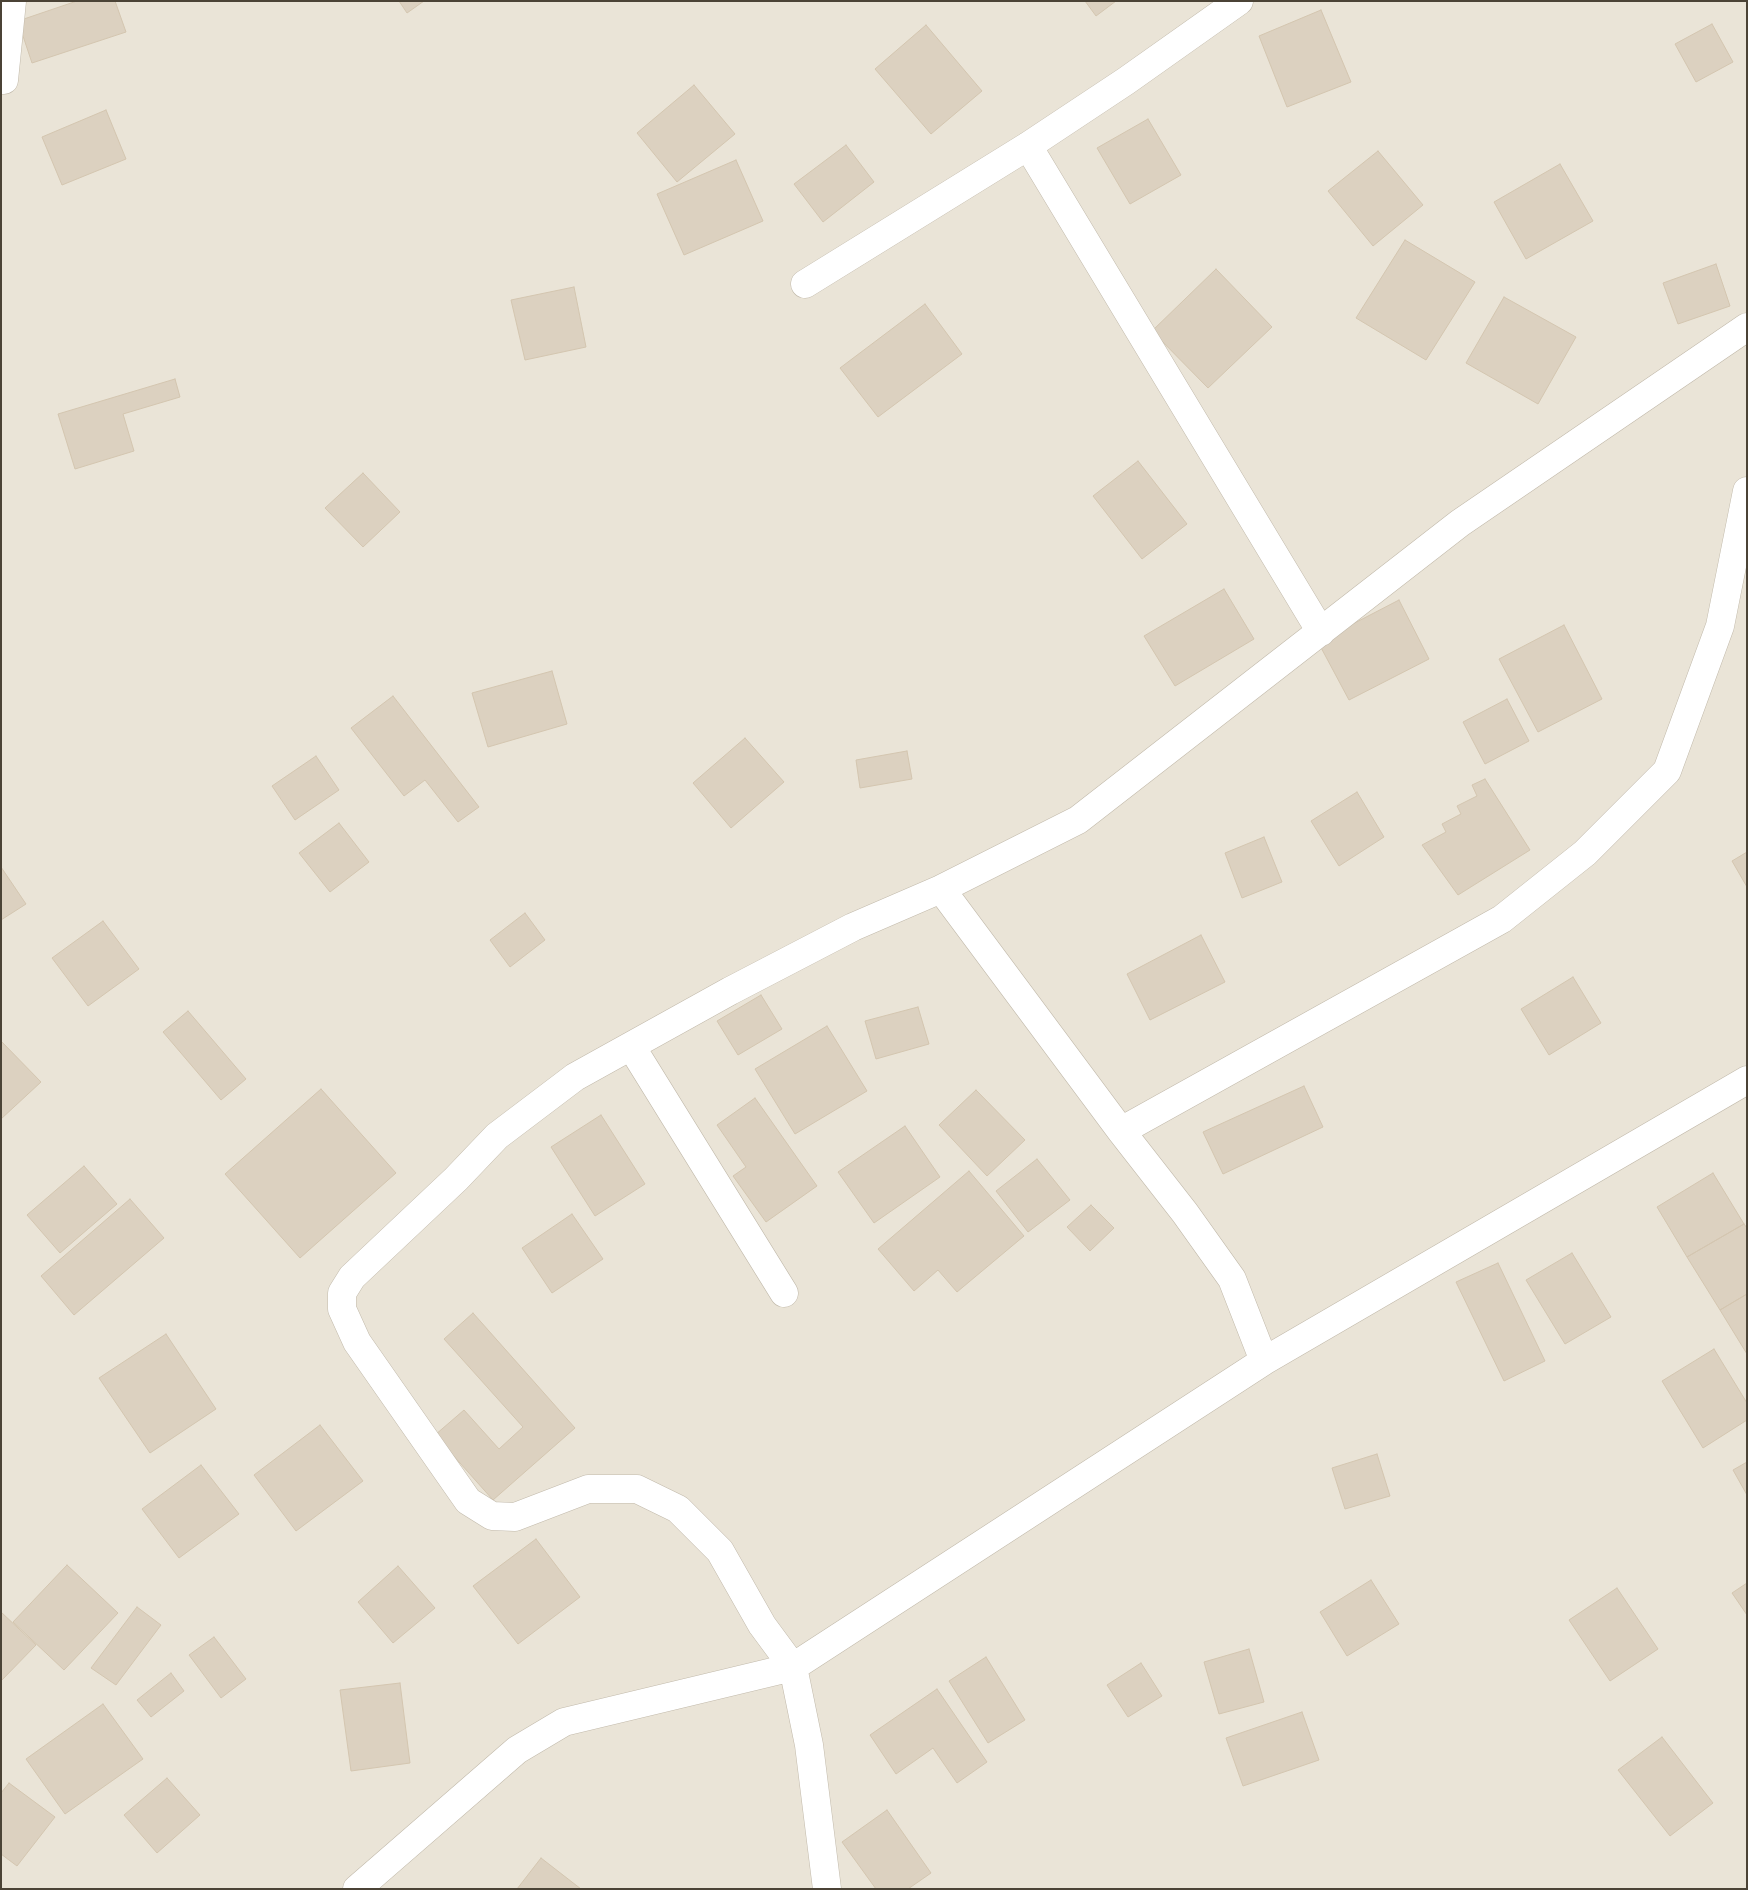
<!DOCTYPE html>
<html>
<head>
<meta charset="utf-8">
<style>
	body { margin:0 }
	#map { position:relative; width:1748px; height:1890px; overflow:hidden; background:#f6f2e9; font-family:"Nunito Sans",sans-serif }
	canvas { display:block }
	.frame { position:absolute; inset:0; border:2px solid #4b4336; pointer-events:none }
</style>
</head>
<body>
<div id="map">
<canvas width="1748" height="1890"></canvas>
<div class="frame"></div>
</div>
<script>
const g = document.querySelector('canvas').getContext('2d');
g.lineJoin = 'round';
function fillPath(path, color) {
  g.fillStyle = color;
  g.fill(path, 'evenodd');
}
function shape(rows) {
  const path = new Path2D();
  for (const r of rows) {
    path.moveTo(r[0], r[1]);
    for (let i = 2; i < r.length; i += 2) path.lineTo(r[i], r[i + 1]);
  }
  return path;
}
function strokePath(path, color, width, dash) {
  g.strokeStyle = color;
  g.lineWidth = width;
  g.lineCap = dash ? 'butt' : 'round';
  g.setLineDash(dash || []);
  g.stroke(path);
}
fillPath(shape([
	[1,1,1747,1,1747,1889,1,1889]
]), '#eae4d7');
const building = shape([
	[77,1,115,1,126,32,32,63,18,21,77,1],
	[399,1,424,1,407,13,399,1],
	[1085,1,1116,1,1096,16,1085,1],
	[1321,10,1351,82,1287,107,1259,36,1321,10],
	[1712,24,1733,62,1696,82,1675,44,1712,24],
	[926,25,982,91,931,134,875,69,926,25],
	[694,85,735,134,677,182,637,133,694,85],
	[106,110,126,159,62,185,42,137,106,110],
	[1148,119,1181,175,1130,204,1097,148,1148,119],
	[846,145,874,182,823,222,794,184,846,145],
	[1378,151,1423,205,1373,246,1328,191,1378,151],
	[736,160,763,221,684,255,657,194,736,160],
	[1560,164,1593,221,1526,259,1494,202,1560,164],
	[1405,240,1475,282,1426,360,1356,318,1405,240],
	[1716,264,1730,306,1678,324,1663,283,1716,264],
	[1216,269,1272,327,1208,388,1152,331,1216,269],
	[574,287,586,347,525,360,511,300,574,287],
	[1504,297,1576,337,1538,404,1466,363,1504,297],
	[925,304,962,354,878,417,840,368,925,304],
	[175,379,180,397,123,414,134,451,75,469,58,414,175,379],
	[1138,461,1187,524,1142,559,1093,496,1138,461],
	[363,473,400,512,363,547,325,508,363,473],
	[1224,589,1254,639,1175,686,1144,636,1224,589],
	[1399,600,1429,659,1349,700,1318,642,1399,600],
	[1564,625,1602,699,1538,732,1499,659,1564,625],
	[552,671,567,724,488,747,472,693,552,671],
	[393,696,479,807,458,822,425,780,404,796,351,728,393,696],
	[1507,699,1529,741,1485,764,1463,722,1507,699],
	[745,738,784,782,731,828,693,783,745,738],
	[907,751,912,779,860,788,856,760,907,751],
	[316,756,339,790,295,820,272,786,316,756],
	[1485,779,1530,850,1458,895,1422,845,1446,832,1442,824,1461,814,1457,806,1477,796,1472,785,1485,779],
	[1357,792,1384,837,1339,866,1311,821,1357,792],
	[339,823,369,862,330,892,299,853,339,823],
	[1264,837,1282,882,1242,898,1225,853,1264,837],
	[1747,852,1747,887,1732,861,1747,852],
	[1,867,26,904,1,920,1,867],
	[525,913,545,940,510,967,490,940,525,913],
	[103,921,139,969,88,1006,52,958,103,921],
	[1201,935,1225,982,1150,1020,1127,974,1201,935],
	[1573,977,1601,1023,1549,1055,1521,1009,1573,977],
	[761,995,782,1029,738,1055,717,1021,761,995],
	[918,1007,929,1044,876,1059,865,1021,918,1007],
	[188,1011,246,1079,221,1100,163,1032,188,1011],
	[827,1026,867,1091,795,1134,755,1069,827,1026],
	[1,1041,41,1082,1,1119,1,1041],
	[1304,1086,1323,1127,1223,1174,1203,1132,1304,1086],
	[321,1089,396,1173,300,1258,225,1174,321,1089],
	[976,1090,1025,1140,987,1176,939,1125,976,1090],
	[755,1098,817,1186,766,1222,733,1176,746,1167,717,1125,755,1098],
	[601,1115,645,1184,595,1216,551,1147,601,1115],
	[905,1126,940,1177,874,1223,838,1172,905,1126],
	[1037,1159,1070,1200,1028,1232,996,1191,1037,1159],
	[84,1166,117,1204,60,1253,27,1215,84,1166],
	[969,1171,1024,1236,957,1292,938,1270,914,1291,878,1249,969,1171],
	[1713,1173,1744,1224,1687,1257,1657,1207,1713,1173],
	[130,1199,164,1238,74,1315,41,1276,130,1199],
	[1091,1205,1114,1228,1090,1251,1067,1227,1091,1205],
	[572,1214,603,1259,552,1293,522,1248,572,1214],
	[1744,1224,1747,1228,1747,1294,1720,1310,1687,1257,1744,1224],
	[1572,1253,1611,1317,1565,1344,1526,1280,1572,1253],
	[1498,1263,1545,1361,1504,1381,1456,1282,1498,1263],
	[1747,1294,1747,1354,1720,1310,1747,1294],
	[473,1313,575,1428,493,1500,435,1435,464,1410,499,1449,523,1427,444,1339,473,1313],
	[166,1334,216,1409,150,1453,99,1378,166,1334],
	[1714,1349,1747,1403,1747,1420,1703,1448,1662,1381,1714,1349],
	[320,1425,363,1481,296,1531,254,1475,320,1425],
	[1377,1454,1390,1496,1345,1509,1332,1468,1377,1454],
	[1747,1462,1747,1495,1733,1470,1747,1462],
	[201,1465,239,1514,179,1558,142,1509,201,1465],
	[536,1539,580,1597,518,1644,473,1586,536,1539],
	[67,1565,118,1613,64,1670,13,1622,67,1565],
	[398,1566,435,1608,393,1643,358,1602,398,1566],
	[1371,1580,1399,1624,1347,1656,1320,1612,1371,1580],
	[1747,1583,1747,1615,1732,1593,1747,1583],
	[1617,1588,1658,1649,1610,1681,1569,1620,1617,1588],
	[137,1607,161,1625,116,1685,91,1668,137,1607],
	[1,1612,36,1645,1,1681,1,1612],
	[214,1637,246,1679,221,1698,189,1655,214,1637],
	[1249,1649,1264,1702,1219,1714,1204,1662,1249,1649],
	[986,1657,1025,1720,988,1743,949,1681,986,1657],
	[1141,1663,1162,1696,1128,1717,1107,1685,1141,1663],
	[171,1673,184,1691,151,1717,137,1700,171,1673],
	[400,1683,410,1763,351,1771,340,1690,400,1683],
	[937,1689,987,1762,957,1783,933,1748,896,1774,870,1735,937,1689],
	[103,1704,143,1759,65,1814,26,1759,103,1704],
	[1302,1712,1319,1760,1243,1786,1226,1738,1302,1712],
	[1662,1737,1713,1803,1670,1836,1618,1770,1662,1737],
	[167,1778,200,1815,157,1853,124,1815,167,1778],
	[9,1783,55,1817,17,1866,1,1854,1,1793,9,1783],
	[887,1810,931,1873,908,1889,876,1889,842,1842,887,1810],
	[541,1858,581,1889,517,1889,541,1858]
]);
fillPath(building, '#dcd1c0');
strokePath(building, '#d4c6b0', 1);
const minor = shape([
	[4,80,12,1],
	[1028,146,1321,632],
	[805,284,1028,146,1126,81,1239,1],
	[941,889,1121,1131,1185,1213,1232,1279,1264,1361],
	[631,1046,784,1293],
	[1121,1131,1502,919,1585,853,1667,771,1720,626,1747,491],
	[357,1889,517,1750,564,1722,793,1667,1264,1361,1747,1080],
	[827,1889,809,1745,793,1667,762,1625,720,1551,678,1509,637,1489,588,1489,515,1517,492,1516,468,1501,357,1342,342,1309,342,1293,352,1277,456,1179,497,1136,575,1077,730,991,853,927,941,889,1078,820,1460,523,1747,327]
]);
strokePath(minor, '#c2baab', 29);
strokePath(minor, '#fff', 28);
</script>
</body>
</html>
